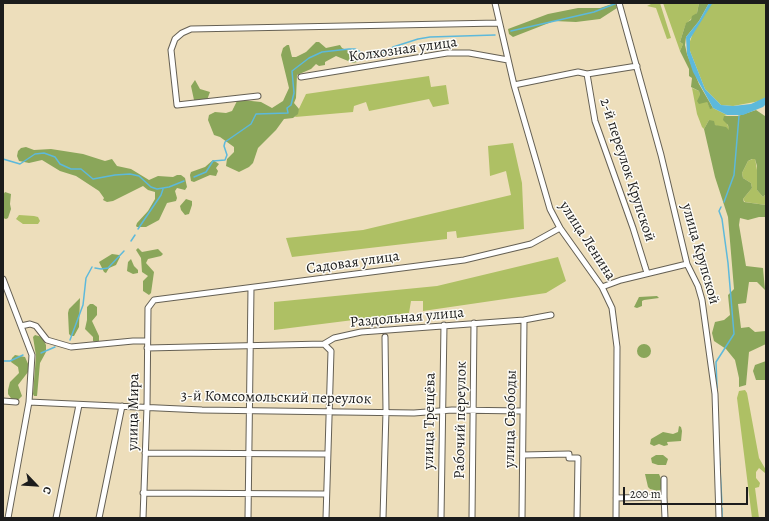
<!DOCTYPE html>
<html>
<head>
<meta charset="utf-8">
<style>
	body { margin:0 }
	#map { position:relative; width:769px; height:521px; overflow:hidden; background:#eddebb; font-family:Alegreya,serif }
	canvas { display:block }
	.frame { position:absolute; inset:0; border:4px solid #1c1c1c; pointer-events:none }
	.north { position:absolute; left:16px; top:465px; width:40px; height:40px; -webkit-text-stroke:3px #fdfcf7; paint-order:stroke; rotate:115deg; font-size:11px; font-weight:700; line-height:16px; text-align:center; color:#1c1c1c }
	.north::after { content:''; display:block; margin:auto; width:14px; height:18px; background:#1c1c1c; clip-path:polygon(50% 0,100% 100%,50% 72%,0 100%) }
	.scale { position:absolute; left:623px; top:487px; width:125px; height:18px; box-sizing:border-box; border:2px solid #1c1c1c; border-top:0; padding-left:5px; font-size:12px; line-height:14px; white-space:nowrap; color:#1c1c1c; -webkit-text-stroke:3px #fdfcf7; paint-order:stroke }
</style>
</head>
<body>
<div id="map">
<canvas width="769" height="521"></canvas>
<div class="frame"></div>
<div class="north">С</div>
<div class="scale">200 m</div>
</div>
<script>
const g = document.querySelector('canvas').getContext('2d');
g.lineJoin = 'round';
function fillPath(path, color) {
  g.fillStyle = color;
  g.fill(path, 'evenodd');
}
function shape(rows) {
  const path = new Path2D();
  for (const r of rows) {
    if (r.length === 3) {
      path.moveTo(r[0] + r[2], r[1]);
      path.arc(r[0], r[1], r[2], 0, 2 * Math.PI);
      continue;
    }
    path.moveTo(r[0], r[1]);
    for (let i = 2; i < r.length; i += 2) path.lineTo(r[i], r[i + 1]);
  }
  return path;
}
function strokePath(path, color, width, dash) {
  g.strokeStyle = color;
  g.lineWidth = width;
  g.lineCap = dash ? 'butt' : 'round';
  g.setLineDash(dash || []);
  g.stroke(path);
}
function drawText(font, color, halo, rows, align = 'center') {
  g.font = font + ' Alegreya,serif';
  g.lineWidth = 3;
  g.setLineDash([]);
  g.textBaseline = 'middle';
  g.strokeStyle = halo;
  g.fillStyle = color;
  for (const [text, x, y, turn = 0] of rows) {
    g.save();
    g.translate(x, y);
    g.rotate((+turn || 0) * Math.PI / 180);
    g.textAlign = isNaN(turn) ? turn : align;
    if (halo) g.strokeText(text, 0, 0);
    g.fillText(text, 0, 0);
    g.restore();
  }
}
fillPath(shape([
	[653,3,660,3,671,38,667,39,656,8,647,6],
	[663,3,699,3,697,13,686,24,684,29,680,42,683,44,680,51],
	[712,3,766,3,766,97,760,101,733,106,721,105,705,89,690,51,689,44,694,30],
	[429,76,431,87,446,85,449,104,433,107,429,99,369,111,366,102,354,106,353,112,295,117,306,94],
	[692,88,699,91,700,95,707,102,710,108,713,108,727,115,724,116,730,131,715,125,709,120,704,129,702,127,697,114],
	[513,143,522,183,524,229,457,238,456,231,447,232,447,239,292,257,286,238,363,230,511,195,506,171,490,176,488,146],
	[755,158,758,176,757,190,763,197,766,194,766,205,745,202,743,199,752,188,751,183,743,178,742,173,748,161],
	[19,215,34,216,38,217,40,221,38,224,23,224,16,219],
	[558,257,566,281,546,293,423,311,423,301,411,301,409,313,274,330,274,302,437,286],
	[745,390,747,393,759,458,766,470,765,473,759,468,756,472,756,478,760,483,759,487,755,488,759,518,752,518,737,398,739,391]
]), '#aec064');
fillPath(shape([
	[615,3,617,8,600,19,576,22,554,21,518,35,513,37,509,34,508,29,548,14,578,8,600,8],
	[699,3,709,3,699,21,686,37,685,45,687,54,699,84,713,108,710,109,707,102,699,104,697,101,700,95,699,91,691,87,692,78,689,76,689,69,680,51,683,44,680,42,684,29,686,23,691,20,692,16,697,13],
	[316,42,319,42,326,48,340,45,342,48,355,54,358,58,357,62,353,63,336,56,325,62,325,65,319,66,316,64,311,69,297,75,296,98,294,103,299,109,298,114,293,118,284,119,276,130,258,148,253,163,249,167,239,172,226,166,227,159,234,152,234,147,220,137,214,135,208,120,209,115,215,112,226,113,232,111,237,101,242,100,261,102,272,108,283,101,289,88,281,55,283,48,287,45,289,45,292,57,296,57,306,52],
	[195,80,200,89,210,92,207,100,194,100,191,86],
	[756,110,765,116,766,119,766,194,763,197,757,190,757,166,755,159,752,159,748,161,742,173,743,178,751,183,752,188,743,199,744,202,766,205,766,217,759,217,748,220,740,218,739,225,746,266,763,268,765,290,757,282,749,282,746,303,738,304,741,328,749,327,755,332,766,331,766,344,749,352,746,385,739,387,739,378,735,360,726,349,714,341,712,333,715,322,724,320,730,315,728,295,734,289,728,217,715,177,704,129,709,120,714,121,715,125,726,127,729,130,728,125,723,120,724,116,738,116],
	[26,147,34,150,51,149,83,154,105,161,112,159,117,166,131,169,149,180,158,176,173,177,177,175,181,175,185,178,187,187,185,190,177,188,175,191,177,198,176,201,167,203,159,220,146,227,137,227,136,226,137,223,148,211,155,199,155,192,148,190,143,186,113,201,107,202,103,200,104,198,99,191,76,176,60,171,42,160,29,163,19,161,17,156,18,151,21,148],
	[213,160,219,164,216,168,218,171,216,176,210,175,194,182,191,181,190,175,191,172,205,167],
	[5,192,11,194,10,204,11,209,8,218,6,219,3,218,3,195],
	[186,199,192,201,192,205,189,214,185,215,181,210,180,206],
	[138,248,142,252,158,249,163,254,161,256,148,259,146,263,154,272,151,293,149,295,143,291,143,281,148,276,142,272,141,258,136,250],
	[112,254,119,255,120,257,116,265,109,268,106,273,104,272,99,262],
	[131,259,134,266,138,270,138,273,133,274,127,271,128,262],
	[657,296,659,298,644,300,642,301,642,306,637,308,634,307,639,297],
	[80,298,79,327,74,336,71,336,69,334,68,313,69,309],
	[90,304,93,304,97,307,97,315,92,321,99,336,99,341,95,342,93,341,93,337,85,329,87,320,87,307],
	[35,335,42,337,46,345,46,352,40,363,37,396,34,396,33,394,36,356,33,337],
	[644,351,7],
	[15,355,25,357,29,366,28,372,18,385,22,396,18,400,13,401,8,394,8,390,10,382,19,373,18,367,11,362,12,358],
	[766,361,766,380,756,380,753,371,755,365],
	[679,426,681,427,682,431,681,441,667,442,668,445,664,446,659,444,654,446,650,444,651,439,663,432,673,434,678,432],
	[656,455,663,455,668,459,666,465,658,465,652,463,651,458],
	[645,474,659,474,664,486,662,489,658,491,650,489,648,487]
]), '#8aa65a');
fillPath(shape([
	[709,3,712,4,690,39,690,51,705,89,721,105,733,106,751,104,766,97,766,104,763,107,743,115,727,115,713,108,693,72,687,54,686,37,699,21]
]), '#5db9db');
strokePath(shape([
	[511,31,594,12,617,3],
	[3,159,20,164,35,154,44,153,55,157,60,164,71,169,81,169,93,179,115,175,130,174,139,176,151,187,157,189,169,187,184,181],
	[194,177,206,172,213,161,225,160,227,155,224,146,225,142,251,124,256,114,288,113,287,108,291,105,294,93,292,71,309,58,322,52,349,49,355,49,366,55,386,52,393,47,418,39,430,37,495,35],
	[724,202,734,175,739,116],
	[138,229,161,195,163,189],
	[131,241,135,235],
	[95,268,101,269,108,268,124,251],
	[70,340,83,305,86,278,92,267],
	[41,353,55,347],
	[3,361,10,361,23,355],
	[717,388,716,362,734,334,728,263,722,219,719,211,721,207],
	[719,453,720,465],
	[720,468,722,505],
	[722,508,722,518]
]), '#5db9db', 1.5);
const minor = shape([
	[495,3,514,85,550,209,560,228,602,287,612,308,617,347,616,518],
	[619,3,661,155,687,264,698,286,702,300,715,394,719,518],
	[587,74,595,121,633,228,647,273],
	[301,77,447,53,469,53,508,60],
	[514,85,578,72,587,74,637,66],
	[258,96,177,105,171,50,175,39,182,33,191,29,499,23],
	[3,279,32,355,29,402,8,518],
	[602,287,621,280,687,264],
	[21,326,30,324,36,326,47,340,71,347,133,341,147,341],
	[324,344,331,351,326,518],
	[147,348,324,344,334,338,361,332,524,320,551,315],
	[3,401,16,402],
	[29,402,202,410,414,413,452,410,523,411],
	[145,453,327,454],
	[523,455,569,454,569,458,578,458,577,518],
	[664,479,664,497],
	[143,493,326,494],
	[616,498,664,497,665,518],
	[56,518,79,405],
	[99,518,122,406],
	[143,518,147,407,148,308,154,300,464,260,531,244,560,228],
	[248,518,251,288],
	[383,518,386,411,385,337],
	[441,518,444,325],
	[472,518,474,323],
	[522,518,524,320]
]);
strokePath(minor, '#656054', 7);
strokePath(minor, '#fff', 5);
drawText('15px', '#1c1c1c', '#fdfcf7', [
	["Колхозная улица",403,50,-8],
	["2-й переулок Крупской",627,170,72],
	["улица Ленина",587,241,57],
	["улица Крупской",700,254,74],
	["Садовая улица",353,263,-8],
	["Раздольная улица",407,318,-5],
	["3-й Комсомольский переулок",276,398,1],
	["улица Мира",134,412,-89],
	["улица Свободы",511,419,-89],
	["Рабочий переулок",461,420,-89],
	["улица Трещёва",430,421,-89]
]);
</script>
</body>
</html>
